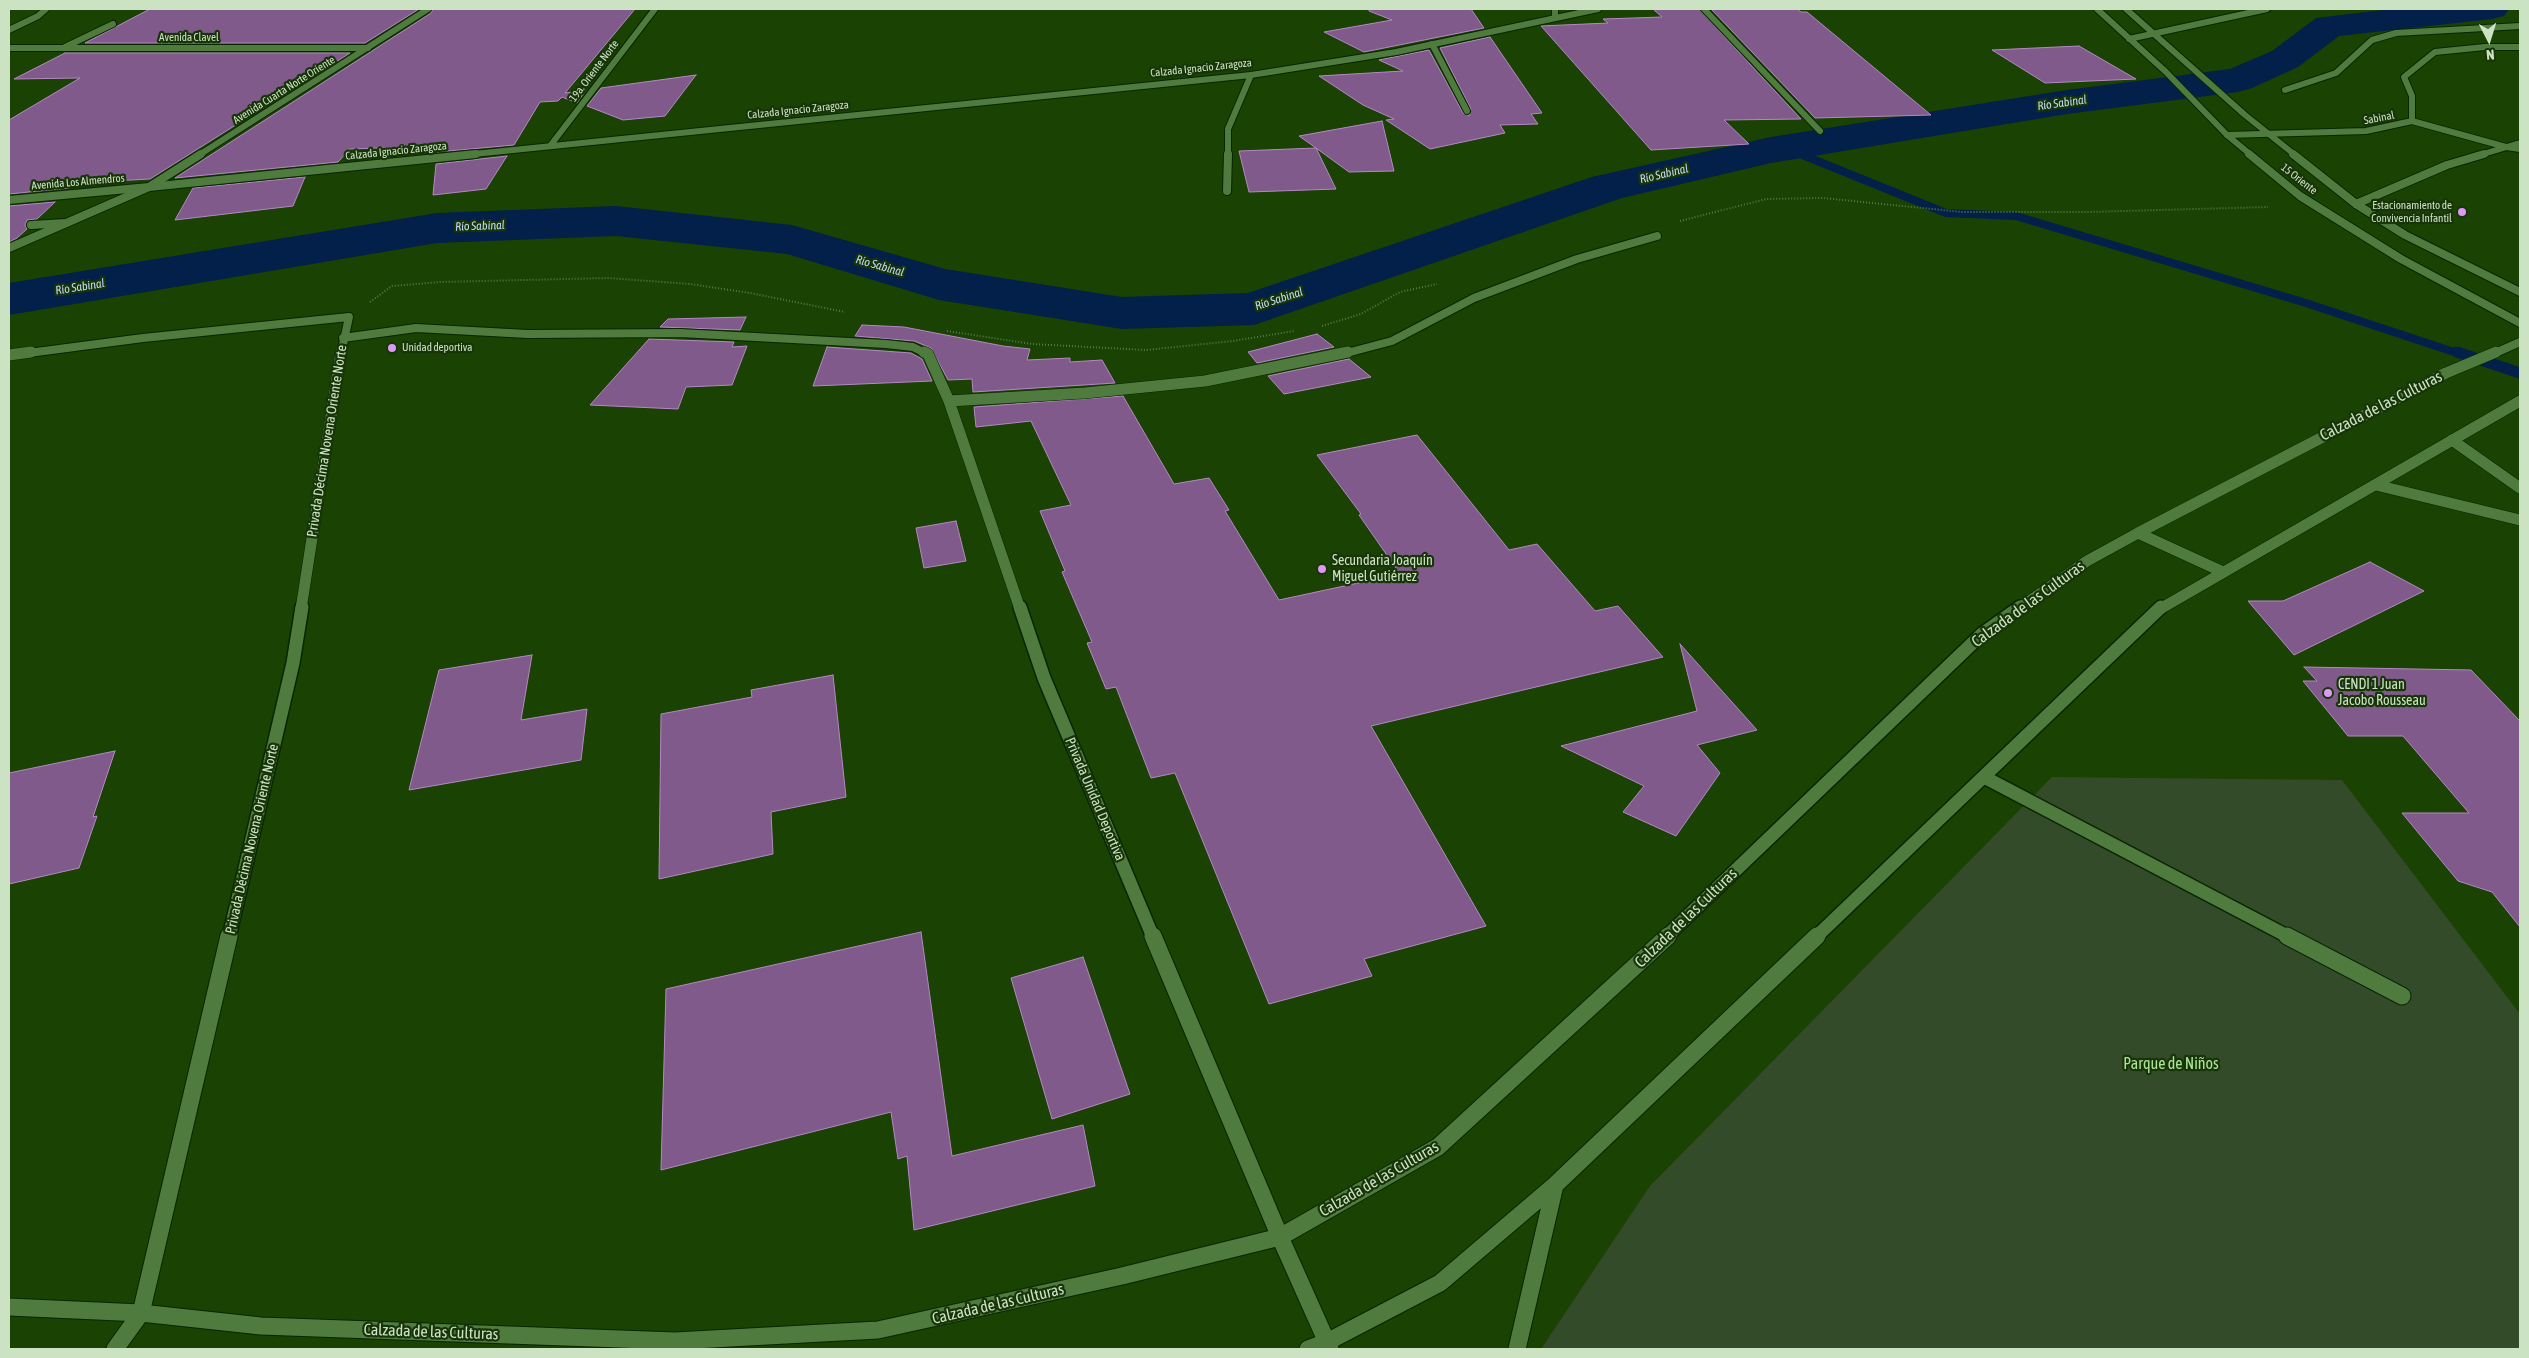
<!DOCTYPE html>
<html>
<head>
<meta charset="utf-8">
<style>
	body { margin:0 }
	#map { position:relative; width:2529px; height:1358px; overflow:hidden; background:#194203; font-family:"Asap Condensed",sans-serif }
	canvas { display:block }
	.frame { position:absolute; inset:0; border:10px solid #cce3c3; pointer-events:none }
	.north { position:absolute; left:2464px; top:15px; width:50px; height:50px; -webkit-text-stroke:4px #173508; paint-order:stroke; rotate:175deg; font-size:14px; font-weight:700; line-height:20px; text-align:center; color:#cce3c3 }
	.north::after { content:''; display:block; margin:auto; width:18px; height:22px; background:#cce3c3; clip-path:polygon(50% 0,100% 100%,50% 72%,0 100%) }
</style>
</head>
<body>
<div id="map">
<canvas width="2529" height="1358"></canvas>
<div class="frame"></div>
<div class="north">N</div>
</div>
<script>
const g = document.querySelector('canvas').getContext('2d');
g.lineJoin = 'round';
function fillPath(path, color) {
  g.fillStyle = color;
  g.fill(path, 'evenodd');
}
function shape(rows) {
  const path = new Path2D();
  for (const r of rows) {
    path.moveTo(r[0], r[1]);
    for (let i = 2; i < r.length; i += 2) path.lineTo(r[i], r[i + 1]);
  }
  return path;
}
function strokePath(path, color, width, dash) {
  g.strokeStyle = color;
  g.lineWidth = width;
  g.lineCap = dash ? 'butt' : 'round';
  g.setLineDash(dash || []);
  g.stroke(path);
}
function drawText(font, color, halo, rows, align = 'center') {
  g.font = font + ' "Asap Condensed",sans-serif';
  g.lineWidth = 4.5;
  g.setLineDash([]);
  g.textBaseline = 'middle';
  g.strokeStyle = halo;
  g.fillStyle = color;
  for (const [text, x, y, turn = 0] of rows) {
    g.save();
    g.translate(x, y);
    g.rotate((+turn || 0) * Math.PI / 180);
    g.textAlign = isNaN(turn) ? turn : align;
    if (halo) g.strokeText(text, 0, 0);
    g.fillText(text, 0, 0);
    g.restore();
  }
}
fillPath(shape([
	[2052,777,2342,780,2520,1014,2520,1349,1541,1349,1650,1186]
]), '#334b29');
strokePath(shape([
	[1786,148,1803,155]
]), '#02204a', 6);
strokePath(shape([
	[1800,154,1946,213,2016,216,2306,303,2460,354]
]), '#02204a', 8);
strokePath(shape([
	[2457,352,2520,373]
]), '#02204a', 11);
fillPath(shape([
	[2392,9,2509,9,2504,16,2492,19,2339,36,2298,67,2252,88,2238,92,2067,114,1771,163,1622,198,1254,325,1122,329,939,300,787,254,616,236,437,243,9,315,9,283,437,213,616,206,792,225,945,269,1122,297,1248,293,1592,177,1771,137,2067,90,2230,69,2272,51,2316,18,2392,9]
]), '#02204a');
const building = shape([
	[150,9,419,9,365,43,85,43,150,9],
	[433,9,635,9,565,93,586,90,577,103,562,97,558,101,540,102,514,145,437,152,437,146,350,149,338,162,175,178,431,13,433,9],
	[1369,9,1471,9,1484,28,1364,52,1324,32,1392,20,1369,11,1369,9],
	[1653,9,1699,9,1801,119,1724,120,1749,144,1651,150,1541,26,1608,23,1603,19,1662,17,1653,9],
	[1711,9,1797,9,1801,12,1807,12,1931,115,1815,118,1711,9],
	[1490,37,1542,113,1531,114,1538,124,1500,125,1505,133,1430,149,1386,120,1394,119,1363,105,1319,76,1403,71,1379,60,1429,50,1463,113,1469,116,1471,109,1440,48,1490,37],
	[2079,46,2136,79,2045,83,1992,50,2079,46],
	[65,53,350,53,150,179,75,183,69,188,9,194,9,120,80,78,14,79,65,53],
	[696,75,665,116,623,120,587,106,601,88,696,75],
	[1382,121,1394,171,1349,172,1316,148,1336,189,1249,192,1239,151,1316,148,1299,136,1382,121],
	[507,156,486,189,433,195,436,164,507,156],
	[305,177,293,206,175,220,193,188,305,177],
	[55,202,37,219,27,220,25,225,27,229,17,238,9,242,9,206,55,202],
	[746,317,740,330,660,327,668,319,746,317],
	[862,325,904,327,1003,346,1030,349,1027,360,1070,358,1070,362,1102,360,1115,383,973,392,972,379,948,380,931,348,914,341,855,336,862,325],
	[1317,334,1334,347,1257,363,1248,352,1317,334],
	[649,339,734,342,732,347,747,346,732,385,686,387,678,409,590,405,649,339],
	[827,347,911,353,922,359,932,381,813,386,827,347],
	[1349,359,1371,377,1284,394,1268,376,1349,359],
	[1123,396,1174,484,1209,478,1229,510,1225,511,1279,600,1400,574,1359,515,1361,514,1317,455,1417,435,1509,550,1537,544,1595,611,1618,606,1663,657,1371,726,1486,926,1364,959,1372,976,1269,1004,1175,773,1151,778,1116,687,1106,689,1087,643,1092,642,1062,572,1065,571,1040,511,1071,505,1031,421,976,427,974,407,1123,396],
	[956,521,966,561,924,568,916,528,956,521],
	[2370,562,2424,591,2294,655,2248,601,2283,601,2370,562],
	[1680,644,1757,730,1697,745,1720,773,1676,836,1623,812,1644,786,1561,746,1697,711,1680,644],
	[532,655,521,720,587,709,581,760,409,790,439,670,532,655],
	[2304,667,2471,670,2520,721,2520,927,2492,892,2458,881,2402,813,2469,813,2403,736,2348,736,2303,681,2317,681,2304,667],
	[833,675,846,797,771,812,773,854,659,879,661,714,752,697,751,690,833,675],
	[115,751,93,817,97,816,79,868,9,884,9,773,115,751],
	[921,932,952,1156,1083,1125,1095,1186,914,1230,907,1156,898,1159,891,1112,661,1170,666,989,921,932],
	[1083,957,1130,1094,1052,1119,1011,978,1083,957]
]);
fillPath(building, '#7f5a8b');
strokePath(building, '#b588c4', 1);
const serviceFar3 = shape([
	[65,47,113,24],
	[2506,147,2520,149],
	[1228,155,1228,129,1251,75]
]);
const serviceFar2 = shape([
	[1227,191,1228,154],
	[31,225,66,223]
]);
const serviceFar1 = shape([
	[1984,777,2289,937]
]);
const service = shape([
	[2287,936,2402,996]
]);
const minorFar4 = shape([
	[1555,9,1555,18],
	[1704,9,1820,131],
	[9,30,38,16,46,9],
	[2129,39,2267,9],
	[1432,44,1467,111],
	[9,48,368,48],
	[2285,90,2336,73,2372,40,2396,33,2520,26],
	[2412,121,2506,147],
	[2227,135,2366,131,2412,121,2412,96,2404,77,2435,52,2485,47,2520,47],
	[550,146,655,9],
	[199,155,428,9],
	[2480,155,2520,143]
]);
const minorFar3 = shape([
	[9,200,149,187,201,154],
	[2356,204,2447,165,2484,154],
	[343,338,416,328,528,334,680,333,886,344,913,347,927,354],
	[21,354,143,338,349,317,341,354],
	[1343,354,1392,341,1474,298,1577,259,1657,236]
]);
const minorFar2 = shape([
	[924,352,928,354,949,401,1020,609],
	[9,355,31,352],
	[949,401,1085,393,1205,381,1348,352],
	[2452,440,2520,488],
	[2376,485,2520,520],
	[301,609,341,352]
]);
const minorFar1 = shape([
	[1020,607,1044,678,1153,937],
	[229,937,293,663,302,607]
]);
const minor = shape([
	[1153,936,1280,1237,1330,1349],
	[115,1349,141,1313,229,936]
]);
const tertiaryFar1 = shape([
	[464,155,1251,75,1396,52,1598,9]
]);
const tertiary = shape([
	[9,248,149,187,476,154]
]);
const secondaryFar4 = shape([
	[2097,9,2166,72,2227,135,2251,155],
	[2126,9,2245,115,2295,155]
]);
const secondaryFar3 = shape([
	[2249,154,2300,196,2401,259,2520,323],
	[2293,154,2356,204,2405,235,2520,292],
	[2493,354,2520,342]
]);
const secondaryFar2 = shape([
	[2138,533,2223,572],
	[2018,609,2087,561,2138,533,2446,373,2496,352],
	[2160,609,2520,401]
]);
const secondaryFar1 = shape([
	[1666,937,1982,634,2020,607],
	[1816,937,2161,607]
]);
const secondary = shape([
	[9,1307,141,1313,261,1326,675,1341,878,1330,1122,1276,1280,1237,1438,1147,1668,936],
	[1308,1349,1327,1342,1440,1283,1555,1185,1817,936],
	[1517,1349,1555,1185]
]);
strokePath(serviceFar3, '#072600', 8);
strokePath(serviceFar2, '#072600', 10);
strokePath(serviceFar1, '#072600', 16);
strokePath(service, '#072600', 19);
strokePath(minorFar4, '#072600', 8);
strokePath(minorFar3, '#072600', 10);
strokePath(minorFar2, '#072600', 12);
strokePath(minorFar1, '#072600', 16);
strokePath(minor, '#072600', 19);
strokePath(tertiaryFar1, '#072600', 8);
strokePath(tertiary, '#072600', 10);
strokePath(secondaryFar4, '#072600', 8);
strokePath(secondaryFar3, '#072600', 10);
strokePath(secondaryFar2, '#072600', 12);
strokePath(secondaryFar1, '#072600', 16);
strokePath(secondary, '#072600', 19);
strokePath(shape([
	[1680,221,1766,199,1823,198,1962,212,2088,212,2268,207],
	[370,302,392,286,440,282,608,278,690,284,750,293,845,312],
	[1322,326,1361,314,1400,292,1437,284],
	[947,331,1032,344,1146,350,1233,341,1294,331]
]), '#577a45', 2, [1, 2]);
strokePath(serviceFar3, '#507b3f', 6);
strokePath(serviceFar2, '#507b3f', 8);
strokePath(serviceFar1, '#507b3f', 13);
strokePath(service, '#507b3f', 17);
strokePath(minorFar4, '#507b3f', 6);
strokePath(minorFar3, '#507b3f', 8);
strokePath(minorFar2, '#507b3f', 11);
strokePath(minorFar1, '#507b3f', 13);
strokePath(minor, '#507b3f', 17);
strokePath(tertiaryFar1, '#507b3f', 6);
strokePath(tertiary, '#507b3f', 8);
strokePath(secondaryFar4, '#507b3f', 6);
strokePath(secondaryFar3, '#507b3f', 8);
strokePath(secondaryFar2, '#507b3f', 11);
strokePath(secondaryFar1, '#507b3f', 13);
strokePath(secondary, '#507b3f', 17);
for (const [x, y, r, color] of [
	[2462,212,5,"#dd99f4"],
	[392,348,5,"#dd99f4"],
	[1322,569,5,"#dd99f4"],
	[2328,693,5,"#dd99f4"]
]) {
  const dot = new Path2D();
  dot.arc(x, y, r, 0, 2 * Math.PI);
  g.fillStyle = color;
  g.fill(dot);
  strokePath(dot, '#173508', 2);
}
drawText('11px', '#cce3c3', '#173508', [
	["Avenida Clavel",189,38],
	["Calzada Ignacio Zaragoza",1201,68,-6],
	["19a. Oriente Norte",594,71,-53],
	["Avenida Cuarta Norte Oriente",284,90,-32],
	["Calzada Ignacio Zaragoza",798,110,-6],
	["Sabinal",2379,118,-11],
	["Calzada Ignacio Zaragoza",396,151,-6],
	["15 Oriente",2299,179,38],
	["Avenida Los Almendros",78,182,-5]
]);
drawText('11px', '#cce3c3', '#173508', [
	["Estacionamiento de",2452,206],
	["Convivencia Infantil",2452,219],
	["Unidad deportiva",402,348,"left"]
], 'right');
drawText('italic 12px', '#c4d9f6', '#173508', [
	["Río Sabinal",2062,103,-8],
	["Río Sabinal",1664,174,-13],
	["Río Sabinal",480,226,-2],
	["Río Sabinal",880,266,16],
	["Río Sabinal",80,287,-9],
	["Río Sabinal",1279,299,-18]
]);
drawText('14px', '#cce3c3', '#173508', [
	["Privada Décima Novena Oriente Norte",327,441,-81],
	["Privada Unidad Deportiva",1095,799,67],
	["Privada Décima Novena Oriente Norte",252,839,-77]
]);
drawText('14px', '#cce3c3', '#173508', [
	["Secundaria Joaquín",1332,561],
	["Miguel Gutiérrez",1332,577],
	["CENDI 1 Juan",2338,685],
	["Jacobo Rousseau",2338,701]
], 'left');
drawText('16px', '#cce3c3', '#173508', [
	["Calzada de las Culturas",2381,406,-27],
	["Calzada de las Culturas",2028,604,-36],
	["Calzada de las Culturas",1686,918,-44],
	["Calzada de las Culturas",1379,1179,-30],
	["Calzada de las Culturas",998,1304,-13],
	["Calzada de las Culturas",431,1332,2]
]);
drawText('16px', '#ade398', '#173508', [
	["Parque de Niños",2171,1064]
]);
</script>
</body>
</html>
